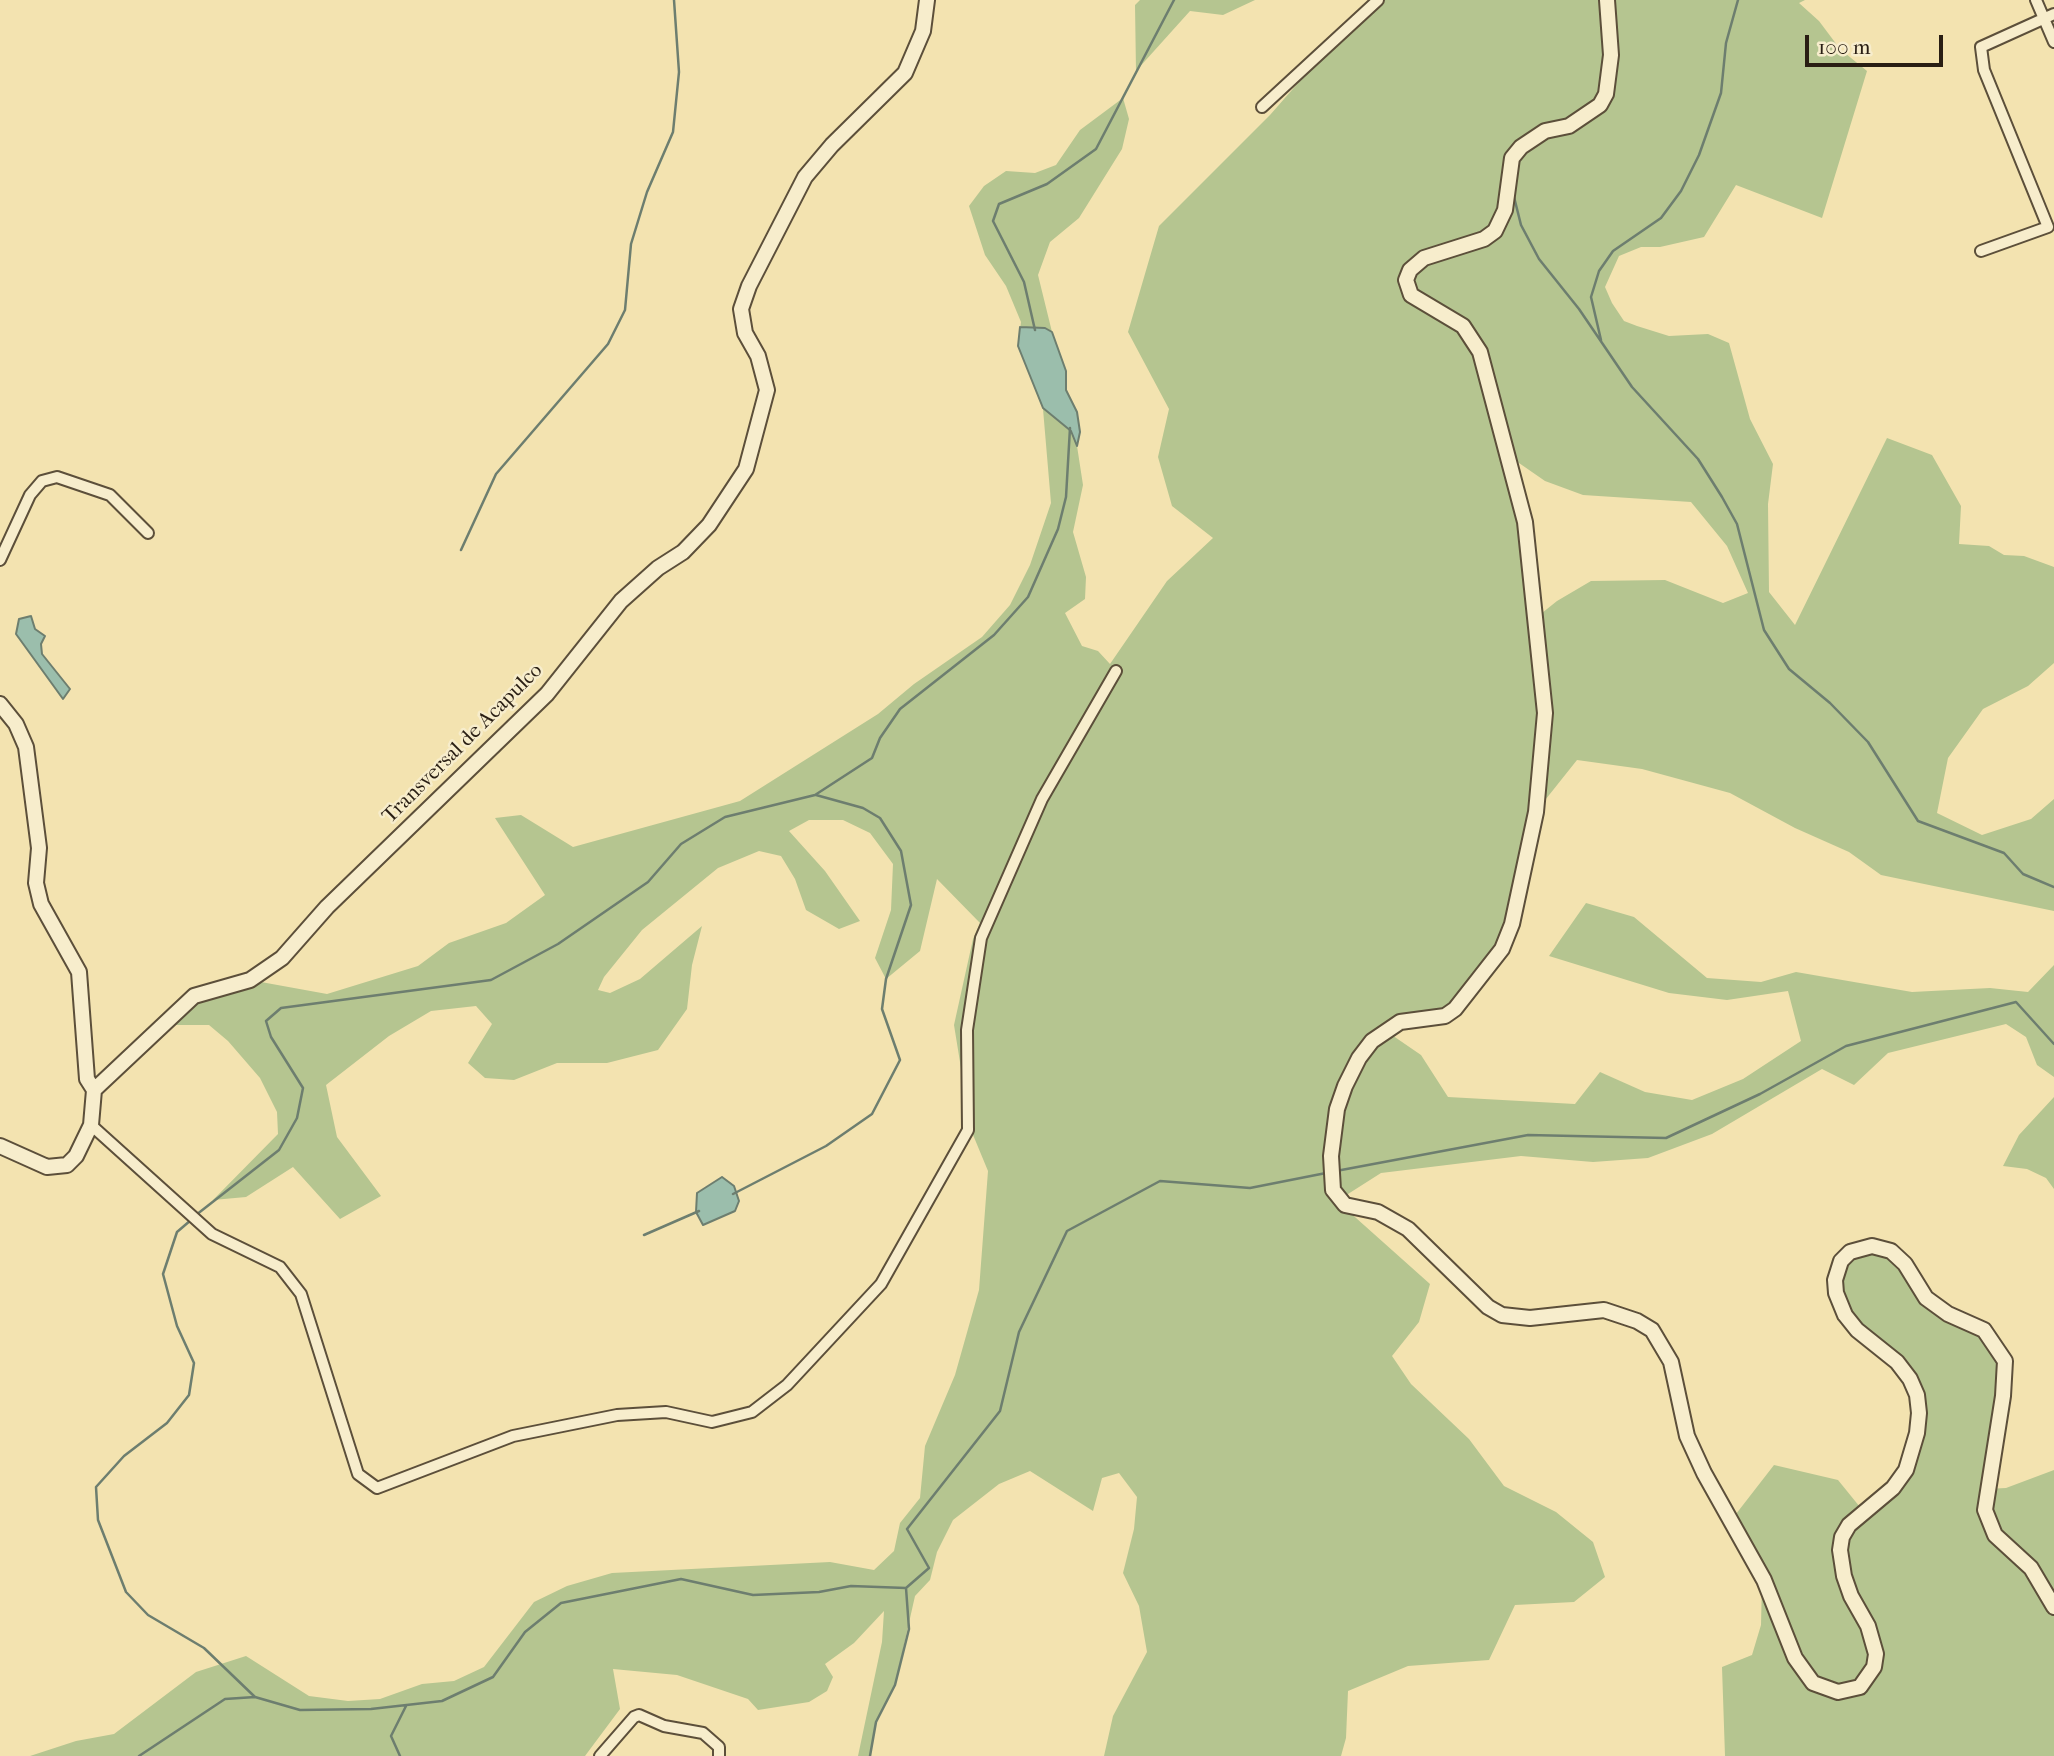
<!DOCTYPE html>
<html>
<head>
<meta charset="utf-8">
<style>
	body { margin:0 }
	#map { position:relative; width:2054px; height:1756px; overflow:hidden; background:#f3e3b0; font-family:"IM FELL French Canon",serif }
	canvas { display:block }
	.scale { position:absolute; left:1805px; top:35px; width:138px; height:32px; box-sizing:border-box; border:4px solid #291e13; border-top:0; padding-left:9px; font-size:21px; line-height:24px; white-space:nowrap; color:#291e13; -webkit-text-stroke:5px #f7edcc; paint-order:stroke }
</style>
</head>
<body>
<div id="map">
<canvas width="2054" height="1756"></canvas>
<div class="scale">100 m</div>
</div>
<script>
const g = document.querySelector('canvas').getContext('2d');
g.lineJoin = 'round';
function fillPath(path, color) {
  g.fillStyle = color;
  g.fill(path, 'evenodd');
}
function shape(rows) {
  const path = new Path2D();
  for (const r of rows) {
    path.moveTo(r[0], r[1]);
    for (let i = 2; i < r.length; i += 2) path.lineTo(r[i], r[i + 1]);
  }
  return path;
}
function strokePath(path, color, width, dash) {
  g.strokeStyle = color;
  g.lineWidth = width;
  g.lineCap = dash ? 'butt' : 'round';
  g.setLineDash(dash || []);
  g.stroke(path);
}
function drawText(font, color, halo, rows, align = 'center') {
  g.font = font + ' "IM FELL French Canon",serif';
  g.lineWidth = 5;
  g.setLineDash([]);
  g.textBaseline = 'middle';
  g.strokeStyle = halo;
  g.fillStyle = color;
  for (const [text, x, y, turn = 0] of rows) {
    g.save();
    g.translate(x, y);
    g.rotate((+turn || 0) * Math.PI / 180);
    g.textAlign = isNaN(turn) ? turn : align;
    if (halo) g.strokeText(text, 0, 0);
    g.fillText(text, 0, 0);
    g.restore();
  }
}
fillPath(shape([
	[1140,0,1255,0,1223,15,1190,11,1136,71,1135,5],
	[1371,0,1805,0,1799,3,1819,21,1840,49,1867,71,1822,218,1736,185,1704,237,1660,247,1641,247,1619,256,1605,287,1612,303,1624,321,1637,326,1669,336,1708,334,1729,343,1750,419,1773,464,1768,504,1769,592,1795,625,1887,438,1932,455,1961,506,1959,544,1989,546,2004,555,2024,556,2054,567,2054,663,2028,686,1983,709,1948,758,1937,813,1982,835,2031,819,2054,799,2054,911,1881,875,1849,852,1795,828,1730,793,1642,769,1577,760,1534,814,1512,924,1455,1009,1386,1031,1421,1055,1448,1097,1575,1104,1600,1072,1645,1092,1692,1100,1743,1079,1801,1041,1788,991,1727,1000,1669,993,1549,956,1586,903,1634,917,1707,978,1761,982,1796,972,1912,992,1990,988,2028,992,2054,965,2054,1077,2037,1065,2026,1037,2006,1024,1888,1053,1854,1085,1822,1069,1712,1134,1648,1158,1593,1162,1521,1156,1381,1173,1337,1201,1430,1284,1419,1322,1392,1356,1411,1384,1469,1439,1504,1486,1556,1512,1593,1542,1605,1577,1574,1602,1515,1605,1489,1660,1408,1666,1348,1691,1346,1738,1341,1756,1104,1756,1113,1716,1147,1652,1139,1606,1123,1573,1134,1529,1137,1497,1119,1473,1102,1478,1093,1511,1030,1471,999,1484,953,1520,937,1552,930,1580,915,1596,895,1685,876,1722,870,1756,858,1756,882,1642,884,1611,854,1643,825,1664,833,1677,827,1691,809,1702,758,1710,748,1699,677,1675,613,1669,620,1709,585,1756,30,1756,76,1741,114,1734,196,1672,246,1656,309,1696,348,1701,380,1699,422,1684,454,1681,484,1667,534,1602,567,1586,612,1573,830,1562,874,1570,894,1551,900,1523,920,1498,925,1446,955,1375,979,1290,988,1171,971,1130,954,1025,973,939,980,923,937,879,920,951,886,979,875,958,891,910,893,864,870,833,843,820,809,820,789,831,825,871,860,921,839,929,806,910,795,879,781,856,759,851,718,868,642,930,604,977,598,990,610,993,640,979,702,926,692,965,687,1009,658,1050,607,1063,557,1063,514,1080,485,1078,468,1063,492,1024,476,1006,431,1011,389,1036,326,1085,337,1137,381,1196,340,1219,293,1167,246,1197,213,1200,278,1134,277,1112,260,1078,228,1041,209,1025,163,1025,180,1006,250,980,327,994,418,966,449,943,506,923,545,895,495,818,521,815,573,847,740,801,878,714,914,684,982,637,1010,605,1030,565,1051,503,1043,409,1018,346,1021,322,1006,286,985,255,969,206,984,186,1006,171,1035,173,1056,165,1080,130,1123,98,1129,119,1122,149,1079,218,1050,242,1038,275,1052,332,1066,371,1066,390,1077,412,1080,432,1077,446,1083,485,1073,532,1086,577,1085,599,1065,613,1082,646,1098,651,1110,664,1167,581,1213,538,1172,506,1158,457,1169,409,1128,332,1159,226,1270,115],
	[1506,454,1545,481,1583,495,1691,502,1727,546,1748,593,1723,603,1665,580,1591,581,1557,601,1532,621,1524,523],
	[2054,1097,2054,1189,2046,1178,2027,1169,2003,1166,2019,1135],
	[1859,1250,1890,1253,1916,1289,1974,1327,2004,1363,1986,1489,2006,1488,2054,1470,2054,1756,1725,1756,1722,1667,1752,1655,1761,1625,1762,1582,1733,1528,1736,1514,1774,1465,1838,1480,1864,1512,1892,1490,1916,1435,1908,1381,1856,1332,1833,1282]
]), '#b5c590');
const water = shape([
	[1020,327,1045,328,1052,332,1066,371,1066,390,1077,412,1080,432,1077,446,1071,431,1043,408,1018,346,1020,327],
	[31,616,35,629,45,636,41,644,42,654,70,689,63,699,16,634,19,619,31,616],
	[722,1177,734,1186,739,1201,735,1211,703,1225,696,1212,697,1193,722,1177]
]);
fillPath(water, '#9bbeac');
strokePath(water, '#6d7e6f', 2);
strokePath(shape([
	[1513,193,1521,225,1539,259,1579,309,1632,387,1698,459,1722,497,1737,524,1764,630,1789,669,1830,703,1868,742,1918,821,2004,853,2023,874,2054,887],
	[1035,330,1024,282,993,221,999,204,1047,184,1096,149,1174,0],
	[1601,340,1591,297,1599,271,1613,251,1661,218,1681,191,1699,155,1721,93,1726,43,1738,0],
	[461,550,496,474,608,344,625,310,631,244,647,192,673,132,679,72,674,0],
	[1336,1171,1528,1135,1666,1138,1760,1094,1846,1046,2016,1002,2054,1044],
	[733,1194,826,1146,872,1114,900,1060,882,1009,886,979,911,905,901,851,880,818,863,808,816,795],
	[196,1215,279,1150,297,1118,303,1088,271,1037,266,1021,281,1008,491,980,558,944,648,882,681,844,725,817,815,795,872,758,880,738,900,709,994,635,1028,597,1058,529,1066,497,1070,428],
	[191,1220,177,1232,163,1274,177,1326,194,1363,189,1395,167,1423,124,1456,96,1487,98,1520,126,1592,148,1615,204,1648,255,1697],
	[644,1235,699,1211],
	[139,1756,225,1699,255,1697,300,1710,371,1709,442,1701,493,1677,525,1632,561,1603,681,1579,753,1595,819,1592,851,1586,906,1588,929,1568,907,1529,1000,1411,1019,1332,1067,1231,1160,1181,1250,1188,1326,1173],
	[400,1756,391,1736,406,1706],
	[870,1756,876,1722,895,1685,909,1629,906,1588]
]), '#6d7e6f', 2.5);
const minor = shape([
	[2036,0,2054,42],
	[1262,107,1378,0],
	[1981,251,2048,227,1984,70,1981,47,2054,14],
	[0,560,30,495,42,481,57,477,110,495,148,533],
	[91,1125,212,1234,280,1267,301,1294,358,1474,377,1488,513,1436,617,1415,666,1412,712,1422,752,1412,787,1385,881,1284,968,1130,967,1030,981,938,1042,799,1116,671],
	[600,1756,634,1717,639,1715,664,1726,703,1733,719,1747,719,1756]
]);
const tertiary = shape([
	[1607,0,1611,55,1606,94,1600,105,1569,126,1545,131,1521,147,1512,158,1505,210,1495,231,1484,239,1424,258,1410,270,1406,280,1411,295,1463,326,1480,352,1525,522,1545,713,1536,812,1512,924,1502,949,1455,1009,1445,1016,1400,1022,1372,1041,1359,1058,1345,1086,1337,1109,1331,1156,1333,1190,1345,1205,1378,1212,1408,1229,1488,1307,1502,1315,1530,1318,1604,1310,1637,1321,1652,1330,1671,1362,1687,1436,1704,1473,1764,1580,1795,1658,1813,1683,1838,1692,1860,1687,1874,1667,1876,1654,1868,1626,1851,1596,1844,1576,1840,1550,1842,1537,1849,1525,1893,1488,1906,1470,1917,1433,1919,1413,1917,1395,1910,1379,1897,1362,1857,1330,1845,1315,1836,1293,1835,1280,1841,1261,1850,1252,1872,1246,1891,1251,1905,1264,1926,1298,1948,1314,1984,1330,2005,1361,2003,1396,1985,1510,1995,1535,2031,1568,2054,1607],
	[0,704,16,724,26,747,39,848,36,883,41,904,79,972,87,1079,94,1090],
	[94,1090,194,996,250,980,282,958,327,907,547,694,621,601,658,568,683,552,709,525,746,469,767,390,758,356,745,333,741,309,749,286,805,177,832,145,905,73,923,31,927,0],
	[0,1146,47,1167,67,1165,76,1156,91,1125,94,1090]
]);
strokePath(minor, '#5c4f3a', 14);
strokePath(tertiary, '#5c4f3a', 18);
strokePath(minor, '#f7edcc', 10);
strokePath(tertiary, '#f7edcc', 14);
drawText('21px', '#291e13', '#f7edcc', [
	["Transversal de Acapulco",463,744,-45]
]);
</script>
</body>
</html>
